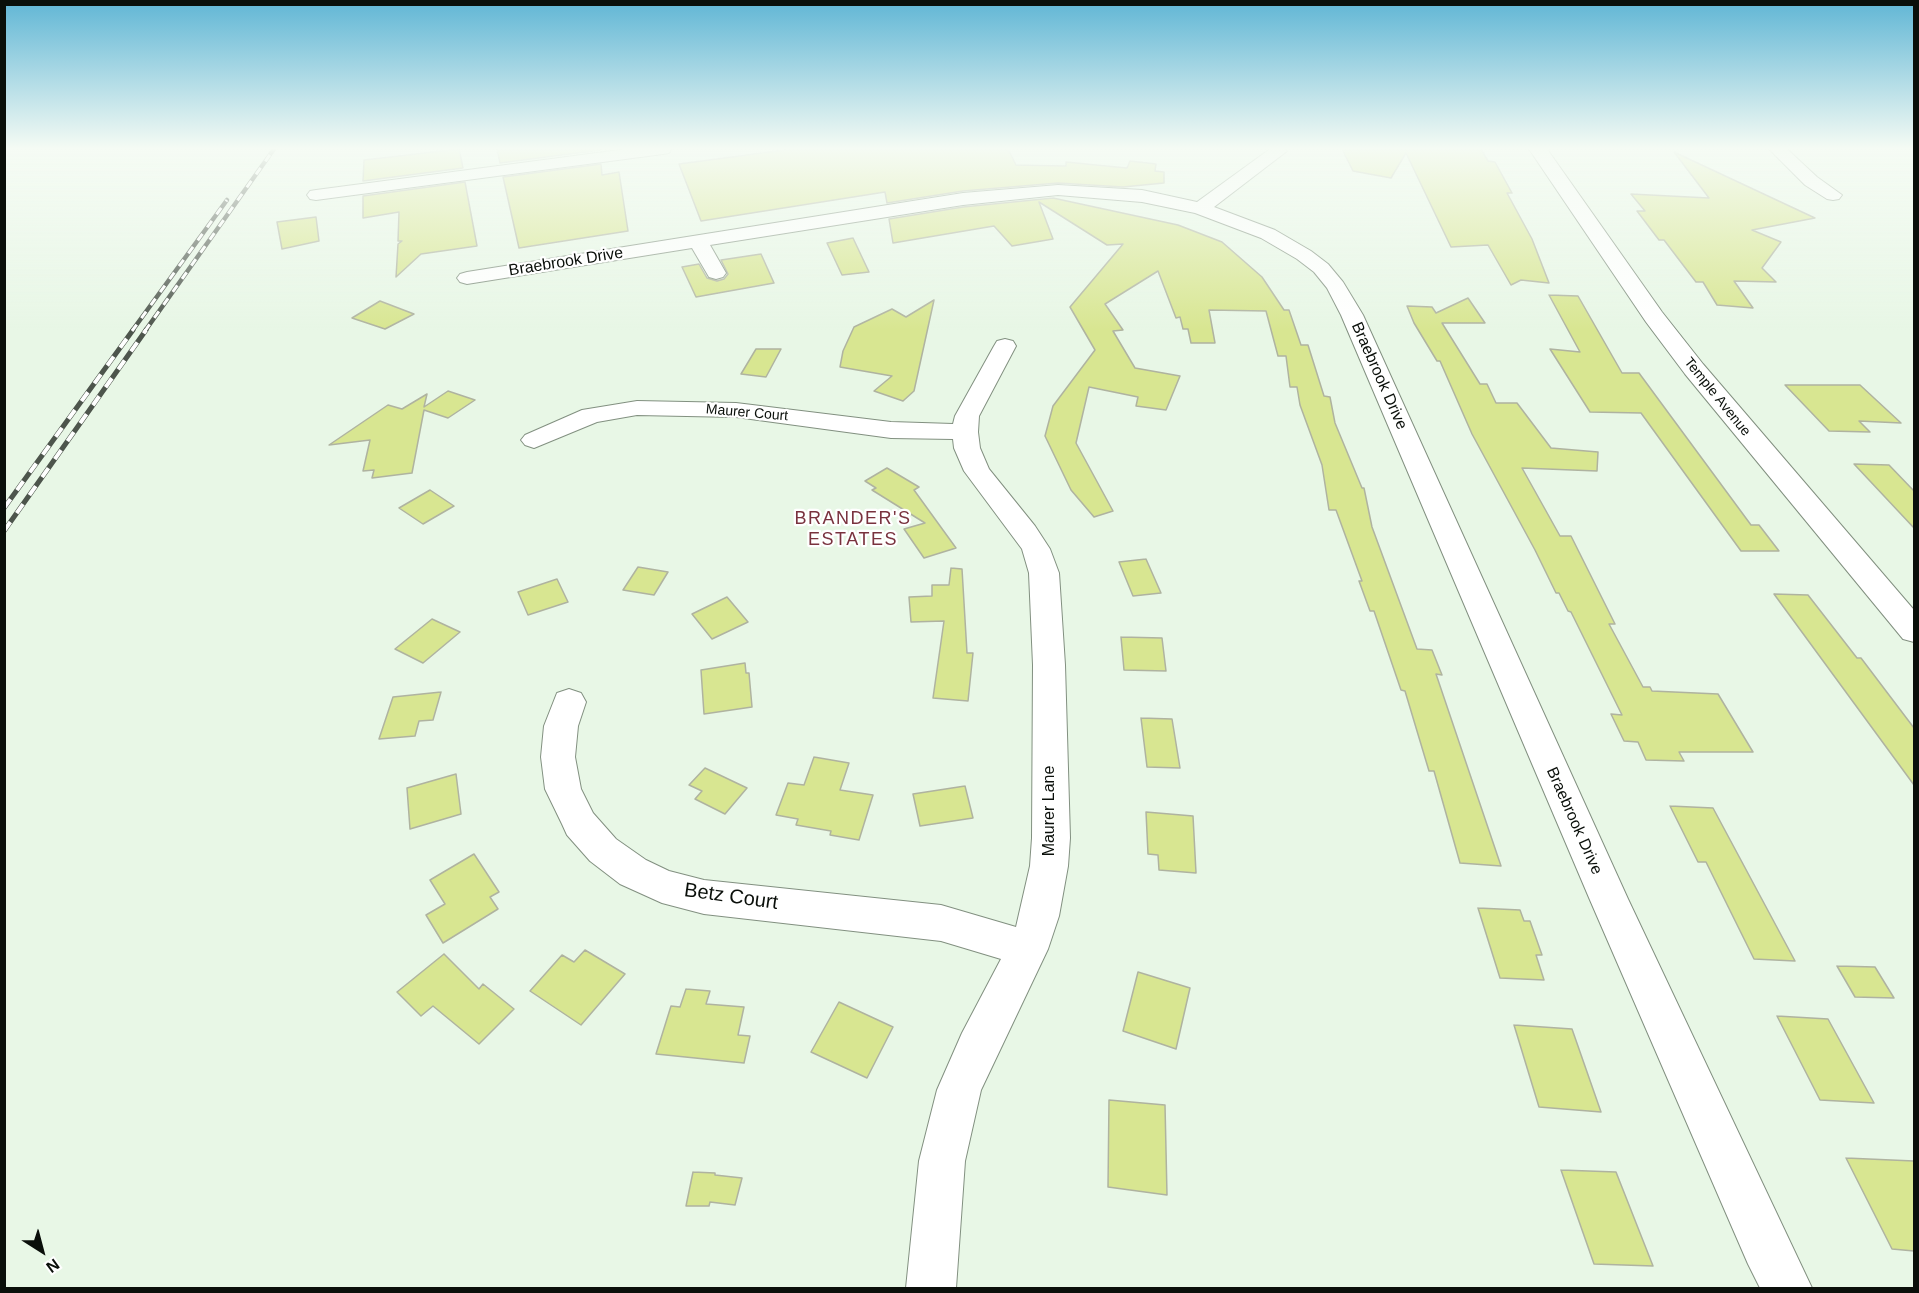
<!DOCTYPE html>
<html>
<head>
<meta charset="utf-8">
<style>
	body { margin:0 }
	#map { position:relative; width:1919px; height:1293px; overflow:hidden; background:#e8f7e6; font-family:Arial,sans-serif }
	canvas { display:block }
	.frame { position:absolute; inset:0; border:6px solid #0a0f0a; pointer-events:none }
	.north { position:absolute; left:12px; top:1221px; width:60px; height:60px; -webkit-text-stroke:4px #fff; paint-order:stroke; rotate:144deg; font-size:16px; font-weight:700; line-height:24px; text-align:center; color:#0a0f0a }
	.north::after { content:''; display:block; margin:auto; width:21px; height:27px; background:#0a0f0a; clip-path:polygon(50% 0,100% 100%,50% 72%,0 100%) }
</style>
</head>
<body>
<div id="map">
<canvas width="1919" height="1293"></canvas>
<div class="frame"></div>
<div class="north">N</div>
</div>
<script>
const g = document.querySelector('canvas').getContext('2d');
g.lineJoin = 'round';
function fillPath(path, color) {
  g.fillStyle = color;
  g.fill(path, 'evenodd');
}
function shape(rows) {
  const path = new Path2D();
  for (const r of rows) {
    path.moveTo(r[0], r[1]);
    for (let i = 2; i < r.length; i += 2) path.lineTo(r[i], r[i + 1]);
  }
  return path;
}
function strokePath(path, color, width, dash) {
  g.strokeStyle = color;
  g.lineWidth = width;
  g.lineCap = dash ? 'butt' : 'round';
  g.setLineDash(dash || []);
  g.stroke(path);
}
function drawText(font, color, halo, rows, align = 'center') {
  g.font = font + ' Arial,sans-serif';
  g.lineWidth = 4.5;
  g.setLineDash([]);
  g.textBaseline = 'middle';
  g.strokeStyle = halo;
  g.fillStyle = color;
  for (const [text, x, y, turn = 0] of rows) {
    g.save();
    g.translate(x, y);
    g.rotate((+turn || 0) * Math.PI / 180);
    g.textAlign = isNaN(turn) ? turn : align;
    if (halo) g.strokeText(text, 0, 0);
    g.fillText(text, 0, 0);
    g.restore();
  }
}
const building = shape([
	[459,149,463,168,363,181,364,160,459,149],
	[497,149,600,149,600,150,500,163,497,149],
	[792,149,1008,149,1016,165,1066,166,1066,162,1127,168,1130,161,1156,164,1155,171,1164,172,1164,183,1123,187,1058,183,963,191,887,203,885,192,701,221,679,164,792,149],
	[1342,149,1481,149,1488,161,1495,162,1512,193,1507,193,1532,239,1549,283,1521,280,1511,285,1488,245,1451,247,1406,153,1391,178,1353,171,1342,149],
	[1674,152,1815,218,1752,230,1781,242,1762,268,1776,282,1734,281,1753,308,1717,305,1703,282,1696,282,1664,240,1659,240,1637,211,1645,211,1631,194,1709,198,1674,152],
	[601,164,602,175,619,172,628,231,519,248,503,177,601,164],
	[465,182,477,246,421,254,396,277,398,244,402,241,398,241,399,212,363,218,363,196,465,182],
	[1053,198,1178,225,1222,242,1262,277,1284,310,1289,310,1301,345,1308,345,1324,396,1330,397,1335,423,1362,488,1364,488,1372,527,1417,649,1432,650,1442,675,1436,674,1501,866,1460,863,1434,771,1429,771,1405,691,1401,690,1374,611,1370,611,1359,581,1362,581,1336,510,1329,510,1322,465,1300,405,1297,387,1290,387,1286,356,1278,356,1266,311,1209,310,1215,343,1191,343,1188,329,1183,329,1180,317,1176,318,1158,271,1105,304,1123,330,1113,331,1135,368,1180,376,1166,410,1136,406,1138,397,1089,387,1076,443,1113,511,1094,517,1071,490,1045,436,1053,406,1095,350,1070,307,1123,244,1107,245,1039,202,1053,239,1012,246,994,226,893,243,889,219,963,207,1053,198],
	[316,217,319,241,282,249,277,222,316,217],
	[853,238,869,272,842,275,827,243,853,238],
	[761,254,774,283,696,297,682,267,699,264,707,278,717,281,724,279,728,274,721,260,761,254],
	[1549,295,1578,296,1622,373,1639,373,1751,525,1759,525,1779,551,1741,551,1641,413,1590,412,1550,349,1580,352,1549,295],
	[1468,298,1485,323,1442,323,1480,384,1487,384,1496,403,1517,403,1551,448,1598,452,1597,471,1522,468,1560,536,1571,536,1615,624,1609,624,1643,687,1650,687,1652,691,1718,694,1753,752,1679,752,1684,761,1646,760,1638,742,1624,741,1611,714,1622,715,1571,612,1568,611,1559,593,1556,593,1535,550,1472,434,1440,361,1437,361,1414,323,1407,306,1432,307,1436,313,1468,298],
	[934,300,914,391,903,401,874,391,892,376,840,367,843,351,854,327,892,309,906,317,934,300],
	[380,301,414,314,385,329,352,318,380,301],
	[756,349,781,349,766,377,741,374,756,349],
	[1785,385,1860,385,1901,423,1859,421,1870,432,1829,431,1785,385],
	[448,391,475,400,448,418,424,410,412,473,372,478,374,470,363,471,370,440,329,445,388,405,402,409,427,394,424,407,448,391],
	[1854,464,1889,465,1914,491,1914,528,1854,464],
	[887,468,919,487,914,490,956,548,924,558,904,529,925,523,872,490,876,488,865,481,887,468],
	[430,490,454,506,423,524,399,508,430,490],
	[1146,559,1161,593,1133,596,1119,562,1146,559],
	[638,567,668,572,654,595,623,590,638,567],
	[951,568,962,569,967,653,973,653,968,701,933,698,944,621,911,622,909,597,932,596,932,585,949,585,951,568],
	[557,579,568,602,528,615,518,592,557,579],
	[1774,594,1808,595,1857,658,1861,658,1914,728,1914,785,1774,594],
	[727,597,748,622,712,639,692,614,727,597],
	[432,619,460,632,423,663,395,649,432,619],
	[1121,637,1162,638,1166,671,1124,670,1121,637],
	[745,663,746,673,749,673,752,707,704,714,701,670,745,663],
	[441,692,433,720,419,721,415,736,379,739,393,697,441,692],
	[1141,718,1172,719,1180,768,1147,767,1141,718],
	[814,757,849,763,840,790,873,795,859,840,830,835,831,831,796,825,798,819,776,815,788,783,804,785,814,757],
	[705,768,747,788,725,814,695,799,702,791,689,785,705,768],
	[456,774,461,814,410,829,407,788,456,774],
	[965,786,973,818,920,826,913,794,965,786],
	[1670,806,1713,808,1795,961,1754,959,1706,862,1698,862,1670,806],
	[1146,812,1193,816,1196,873,1159,870,1158,855,1148,854,1146,812],
	[474,854,499,892,490,897,498,909,443,943,426,915,445,904,430,880,474,854],
	[1478,908,1520,910,1524,921,1530,921,1542,955,1536,955,1544,980,1500,978,1478,908],
	[585,950,625,974,581,1025,530,991,562,955,574,962,585,950],
	[444,954,479,989,483,984,514,1009,479,1044,433,1006,421,1016,397,992,444,954],
	[1837,966,1875,967,1894,998,1855,997,1837,966],
	[1138,972,1190,988,1176,1049,1123,1031,1138,972],
	[686,989,710,991,706,1004,744,1007,738,1035,750,1036,744,1063,656,1054,671,1006,680,1007,686,989],
	[839,1002,893,1027,867,1078,811,1052,839,1002],
	[1777,1016,1828,1019,1874,1103,1820,1100,1777,1016],
	[1514,1025,1572,1029,1601,1112,1539,1107,1514,1025],
	[1109,1100,1165,1105,1167,1195,1108,1187,1109,1100],
	[1846,1158,1914,1161,1914,1251,1892,1249,1846,1158],
	[1561,1170,1616,1172,1653,1266,1594,1264,1561,1170],
	[693,1172,715,1173,715,1175,742,1178,735,1205,710,1202,709,1206,686,1206,693,1172]
]);
fillPath(building, '#d8e691');
strokePath(building, '#afb3a0', 1.5);
const minor = shape([
	[627,149,671,149,669,153,663,154,316,200,310,199,307,195,310,191,316,190,627,149],
	[1270,149,1285,149,1287,151,1214,207,1275,230,1311,251,1328,264,1343,282,1363,315,1628,899,1812,1288,1760,1288,1748,1264,1590,900,1341,315,1327,288,1314,272,1297,259,1261,238,1195,213,1142,202,1058,195,963,205,710,245,726,273,723,277,716,279,709,277,692,248,467,284,460,282,457,278,460,274,467,272,963,193,1058,185,1142,190,1197,202,1270,149],
	[1769,149,1787,149,1817,177,1842,195,1839,199,1833,200,1827,199,1805,185,1769,149],
	[1005,339,1013,341,1016,346,979,416,978,432,980,448,989,469,1035,526,1050,549,1059,573,1065,665,1070,838,1068,866,1059,916,1048,949,981,1090,965,1161,956,1288,906,1288,919,1161,937,1090,962,1033,1001,959,941,941,704,914,662,903,620,884,590,861,567,835,562,824,545,789,541,757,544,726,557,693,569,689,581,693,586,702,578,726,575,757,581,789,593,813,616,839,646,860,669,871,704,880,941,905,1016,927,1030,866,1032,838,1033,665,1029,573,1022,549,964,471,954,448,953,439,891,438,736,417,637,415,597,422,534,448,525,445,521,440,525,435,582,410,637,401,736,403,891,422,953,424,955,416,994,346,997,341,1005,339]
]);
const tertiary = shape([
	[1529,149,1547,149,1662,312,1703,364,1914,610,1914,642,1903,639,1685,374,1646,322,1529,149]
]);
strokePath(minor, '#829080', 2);
strokePath(tertiary, '#829080', 2);
fillPath(minor, '#fff');
fillPath(tertiary, '#fff');
const railFar1 = shape([
	[132,331,227,200],
	[145,331,274,149]
]);
const rail = shape([
	[4,508,133,330],
	[4,531,146,330]
]);
strokePath(railFar1, '#4d554c', 4.5);
strokePath(rail, '#4d554c', 5);
strokePath(railFar1, '#fff', 3, [8]);
strokePath(rail, '#fff', 4, [11]);
const sky = g.createLinearGradient(0, 0, 0, 330);
sky.addColorStop(0, '#60b6d5');
sky.addColorStop(0.45, '#f5fbf4');
sky.addColorStop(1, '#f5fbf400');
g.fillStyle = sky;
g.fillRect(0, 0, 1919, 330);
drawText('14px', '#0a0f0a', '#fff', [
	["Temple Avenue",1717,397,51],
	["Maurer Court",747,413,5]
]);
drawText('16px', '#0a0f0a', '#fff', [
	["Braebrook Drive",566,262,-9],
	["Braebrook Drive",1379,376,66],
	["Maurer Lane",1050,811,-90],
	["Braebrook Drive",1574,821,66]
]);
g.letterSpacing = '1.5px';
drawText('18px', '#79323e', '#fff', [
	["BRANDER'S",853,519],
	["ESTATES",853,540]
]);
g.letterSpacing = '0px';
drawText('20px', '#0a0f0a', '#fff', [
	["Betz Court",731,897,8]
]);
</script>
</body>
</html>
